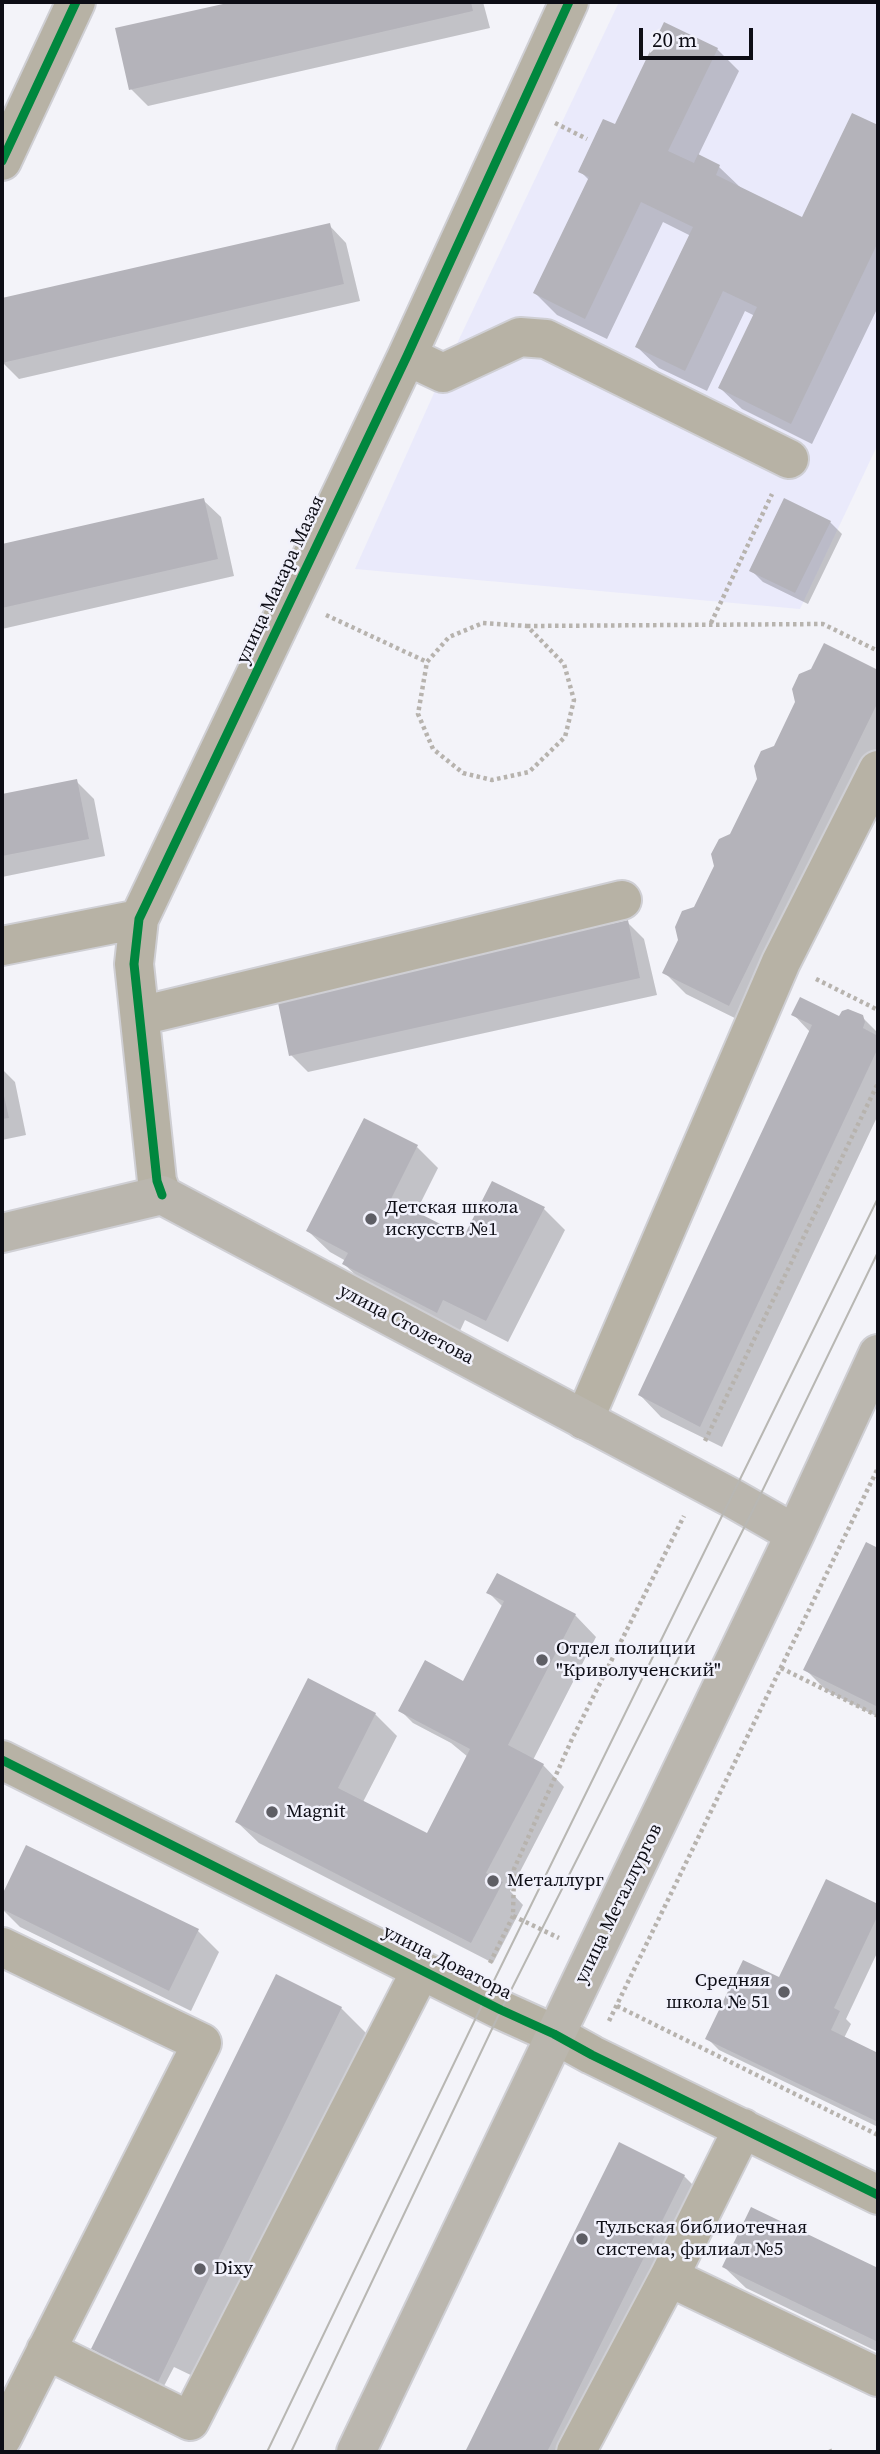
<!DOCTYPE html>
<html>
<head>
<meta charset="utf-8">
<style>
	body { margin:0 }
	#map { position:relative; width:880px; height:2454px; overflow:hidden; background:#f3f3f9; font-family:"Source Serif 4",serif }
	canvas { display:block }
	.frame { position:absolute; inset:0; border:4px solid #0d0d15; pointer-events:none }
	.scale { position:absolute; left:639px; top:28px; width:114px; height:32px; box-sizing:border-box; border:4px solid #0d0d15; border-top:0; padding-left:9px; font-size:21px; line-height:24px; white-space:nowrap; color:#0d0d15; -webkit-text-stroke:5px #f1f1fb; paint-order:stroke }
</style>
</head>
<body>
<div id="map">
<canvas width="880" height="2454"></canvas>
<div class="frame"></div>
<div class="scale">20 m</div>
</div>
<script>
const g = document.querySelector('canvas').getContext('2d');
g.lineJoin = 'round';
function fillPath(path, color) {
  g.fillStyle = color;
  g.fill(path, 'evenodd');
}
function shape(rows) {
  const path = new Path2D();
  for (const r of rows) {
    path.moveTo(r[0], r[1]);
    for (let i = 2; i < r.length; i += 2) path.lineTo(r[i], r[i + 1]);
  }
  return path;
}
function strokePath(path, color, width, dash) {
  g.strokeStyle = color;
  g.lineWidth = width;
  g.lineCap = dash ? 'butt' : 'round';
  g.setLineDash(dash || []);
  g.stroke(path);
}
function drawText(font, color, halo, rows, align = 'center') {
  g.font = font + ' "Source Serif 4",serif';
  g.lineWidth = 5;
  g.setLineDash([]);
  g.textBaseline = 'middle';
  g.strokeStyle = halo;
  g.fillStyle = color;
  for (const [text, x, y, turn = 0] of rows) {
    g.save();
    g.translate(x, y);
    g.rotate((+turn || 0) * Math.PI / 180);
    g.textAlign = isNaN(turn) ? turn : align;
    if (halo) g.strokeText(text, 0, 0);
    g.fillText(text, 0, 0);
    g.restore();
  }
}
fillPath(shape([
	[619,2,878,2,878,444,800,609,355,569,443,373]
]), '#eaeafb');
fillPath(shape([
	[240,2,483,2,490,28,148,106,131,89,117,30],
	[717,49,739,71,698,156,719,167,741,188,802,219,853,115,878,127,878,307,812,444,742,409,720,388,755,316,745,311,707,391,659,368,637,347,691,236,663,222,607,339,557,315,535,293,589,180,580,171,615,126],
	[329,225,346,243,360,301,19,379,2,362,2,300],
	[203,500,221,517,234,576,2,629,2,546],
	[830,522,842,534,808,604,763,582,751,570],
	[825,646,878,672,878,767,751,1026,686,994,664,972],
	[76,781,94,799,105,856,2,877,2,796],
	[627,922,644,939,657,995,308,1072,291,1055],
	[793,1014,840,1019,862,1017,878,1033,878,1115,722,1447,661,1417,640,1395,810,1032],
	[2,1069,15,1082,26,1135,2,1140],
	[417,1147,438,1168,415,1214,464,1239,544,1209,565,1230,508,1342,465,1320,459,1333,366,1285,344,1264,346,1261,330,1252,308,1231],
	[867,1544,878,1550,878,1717,827,1691,805,1669],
	[488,1592,575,1615,596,1637,533,1760,543,1765,564,1787,510,1891,523,1905,493,1963,259,1843,237,1822,375,1714,397,1736,363,1802,428,1835,468,1757,451,1743,413,1723,401,1711,463,1684,503,1607],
	[27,1847,198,1931,219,1952,191,2011,20,1927,2,1909,2,1899],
	[826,1881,878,1906,878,1951,846,2019,851,2024,844,2038,878,2055,878,2127,719,2050,707,2038,780,1980],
	[276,1977,341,2008,369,2036,199,2379,174,2367,164,2386,99,2354,94,2348],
	[620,2144,684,2176,711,2203,587,2452,467,2452],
	[752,2209,878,2270,878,2352,746,2288,724,2267]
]), '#0003');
fillPath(shape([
	[232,2,471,2,473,11,129,90,115,28],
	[664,22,718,48,668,151,694,163,698,154,720,165,716,175,802,217,852,113,878,125,878,242,791,424,718,388,757,307,723,291,685,371,635,347,693,227,641,202,585,319,533,293,589,177,578,172,603,119,615,124],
	[330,223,344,284,2,363,2,298],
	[204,498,218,559,2,608,2,544],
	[784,498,831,521,795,593,749,571],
	[824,643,878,670,878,702,729,1006,662,973,678,940,675,927,682,911,694,907,714,866,711,854,719,839,730,834,757,779,754,766,761,751,774,746,795,702,792,689,799,674,811,669],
	[77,779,89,839,2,856,2,794],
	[628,920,640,978,289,1056,277,998],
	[800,997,839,1016,842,1011,848,1009,863,1015,865,1022,863,1028,878,1036,878,1048,700,1427,638,1395,812,1025,791,1015],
	[2,1087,9,1118,2,1119],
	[364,1118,418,1145,391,1199,464,1236,492,1181,545,1207,486,1321,443,1300,437,1313,342,1264,348,1253,306,1231],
	[866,1542,878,1548,878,1707,803,1670],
	[497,1573,576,1614,508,1745,544,1764,486,1873,503,1882,471,1943,235,1822,308,1678,376,1713,338,1788,427,1833,470,1749,398,1711,425,1660,463,1681,504,1601,486,1593],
	[26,1845,199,1929,169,1991,2,1909,2,1895],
	[826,1879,878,1904,878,1915,834,2008,840,2011,831,2030,878,2053,878,2122,705,2039,743,1960,779,1977],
	[276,1974,342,2007,158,2382,91,2349],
	[619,2142,685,2175,547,2452,465,2452],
	[751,2207,878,2268,878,2342,722,2267]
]), '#b4b3ba');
const minor = shape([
	[2,161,76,2],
	[407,356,443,373,520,337,546,339,789,459],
	[2,946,139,919],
	[140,1016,622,900],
	[162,1195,157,1181,134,964,139,919,407,356,569,2],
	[584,1420,781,962,878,770],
	[2,1760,501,2010,554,2034,592,2055,878,2195],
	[2,1947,202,2043,2,2438],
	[669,2277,878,2377],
	[46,2350,190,2421,421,1970],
	[576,2452,669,2277,743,2128]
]);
const major = shape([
	[2,1233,162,1195,732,1498,795,1534],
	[356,2452,795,1534,878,1354]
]);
strokePath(minor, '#cfcfd4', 42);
strokePath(major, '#cfcfd4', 42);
strokePath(shape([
	[555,123,587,139],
	[326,615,427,662],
	[483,623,527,626,564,664,574,700,565,737,529,772,492,780,463,773,433,749,418,714,427,662,449,637,483,623],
	[711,623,772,494],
	[527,626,823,624,878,651],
	[816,979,878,1010],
	[705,1441,878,1083],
	[781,1668,878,1716],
	[513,1916,559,1938],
	[490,1963,513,1916,514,1869,572,1739,684,1516],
	[617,2006,878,2135],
	[609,2021,878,1468],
	[829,2452,834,2450]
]), '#b7b3ae', 4.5, [3.5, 3.5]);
strokePath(minor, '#b7b2a5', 38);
strokePath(major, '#bab6ae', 38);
strokePath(shape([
	[267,2452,484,2001,878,1198],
	[291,2452,501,2010,753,1510,878,1252]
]), '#b8b7b3', 2);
strokePath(shape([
	[2,161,76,2],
	[162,1195,157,1181,134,964,139,919,407,356,569,2],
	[2,1760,501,2010,554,2034,592,2055,878,2195]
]), '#00873e', 9);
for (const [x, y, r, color] of [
	[371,1219,7,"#5e5e65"],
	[542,1660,7,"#5e5e65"],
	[272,1812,7,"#5e5e65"],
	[493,1881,7,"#5e5e65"],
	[784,1992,7,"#5e5e65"],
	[582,2239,7,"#5e5e65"],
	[200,2269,7,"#5e5e65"]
]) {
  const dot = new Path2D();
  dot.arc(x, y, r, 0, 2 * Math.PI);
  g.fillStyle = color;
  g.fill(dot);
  strokePath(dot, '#f1f1fb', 2.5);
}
drawText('19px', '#0d0d15', '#f1f1fb', [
	["улица Макара Мазая",281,580,-65],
	["улица Столетова",406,1325,28],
	["улица Металлургов",619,1904,-64],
	["улица Доватора",447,1963,27]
]);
drawText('19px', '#0d0d15', '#f1f1fb', [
	["Детская школа",385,1208],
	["искусств №1",385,1230],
	["Отдел полиции",556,1649],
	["\"Криволученский\"",556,1671],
	["Magnit",286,1812],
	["Металлург",507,1881],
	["Средняя",770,1981,"right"],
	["школа № 51",770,2003,"right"],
	["Тульская библиотечная",596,2228],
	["система, филиал №5",596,2250],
	["Dixy",214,2269]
], 'left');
</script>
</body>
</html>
